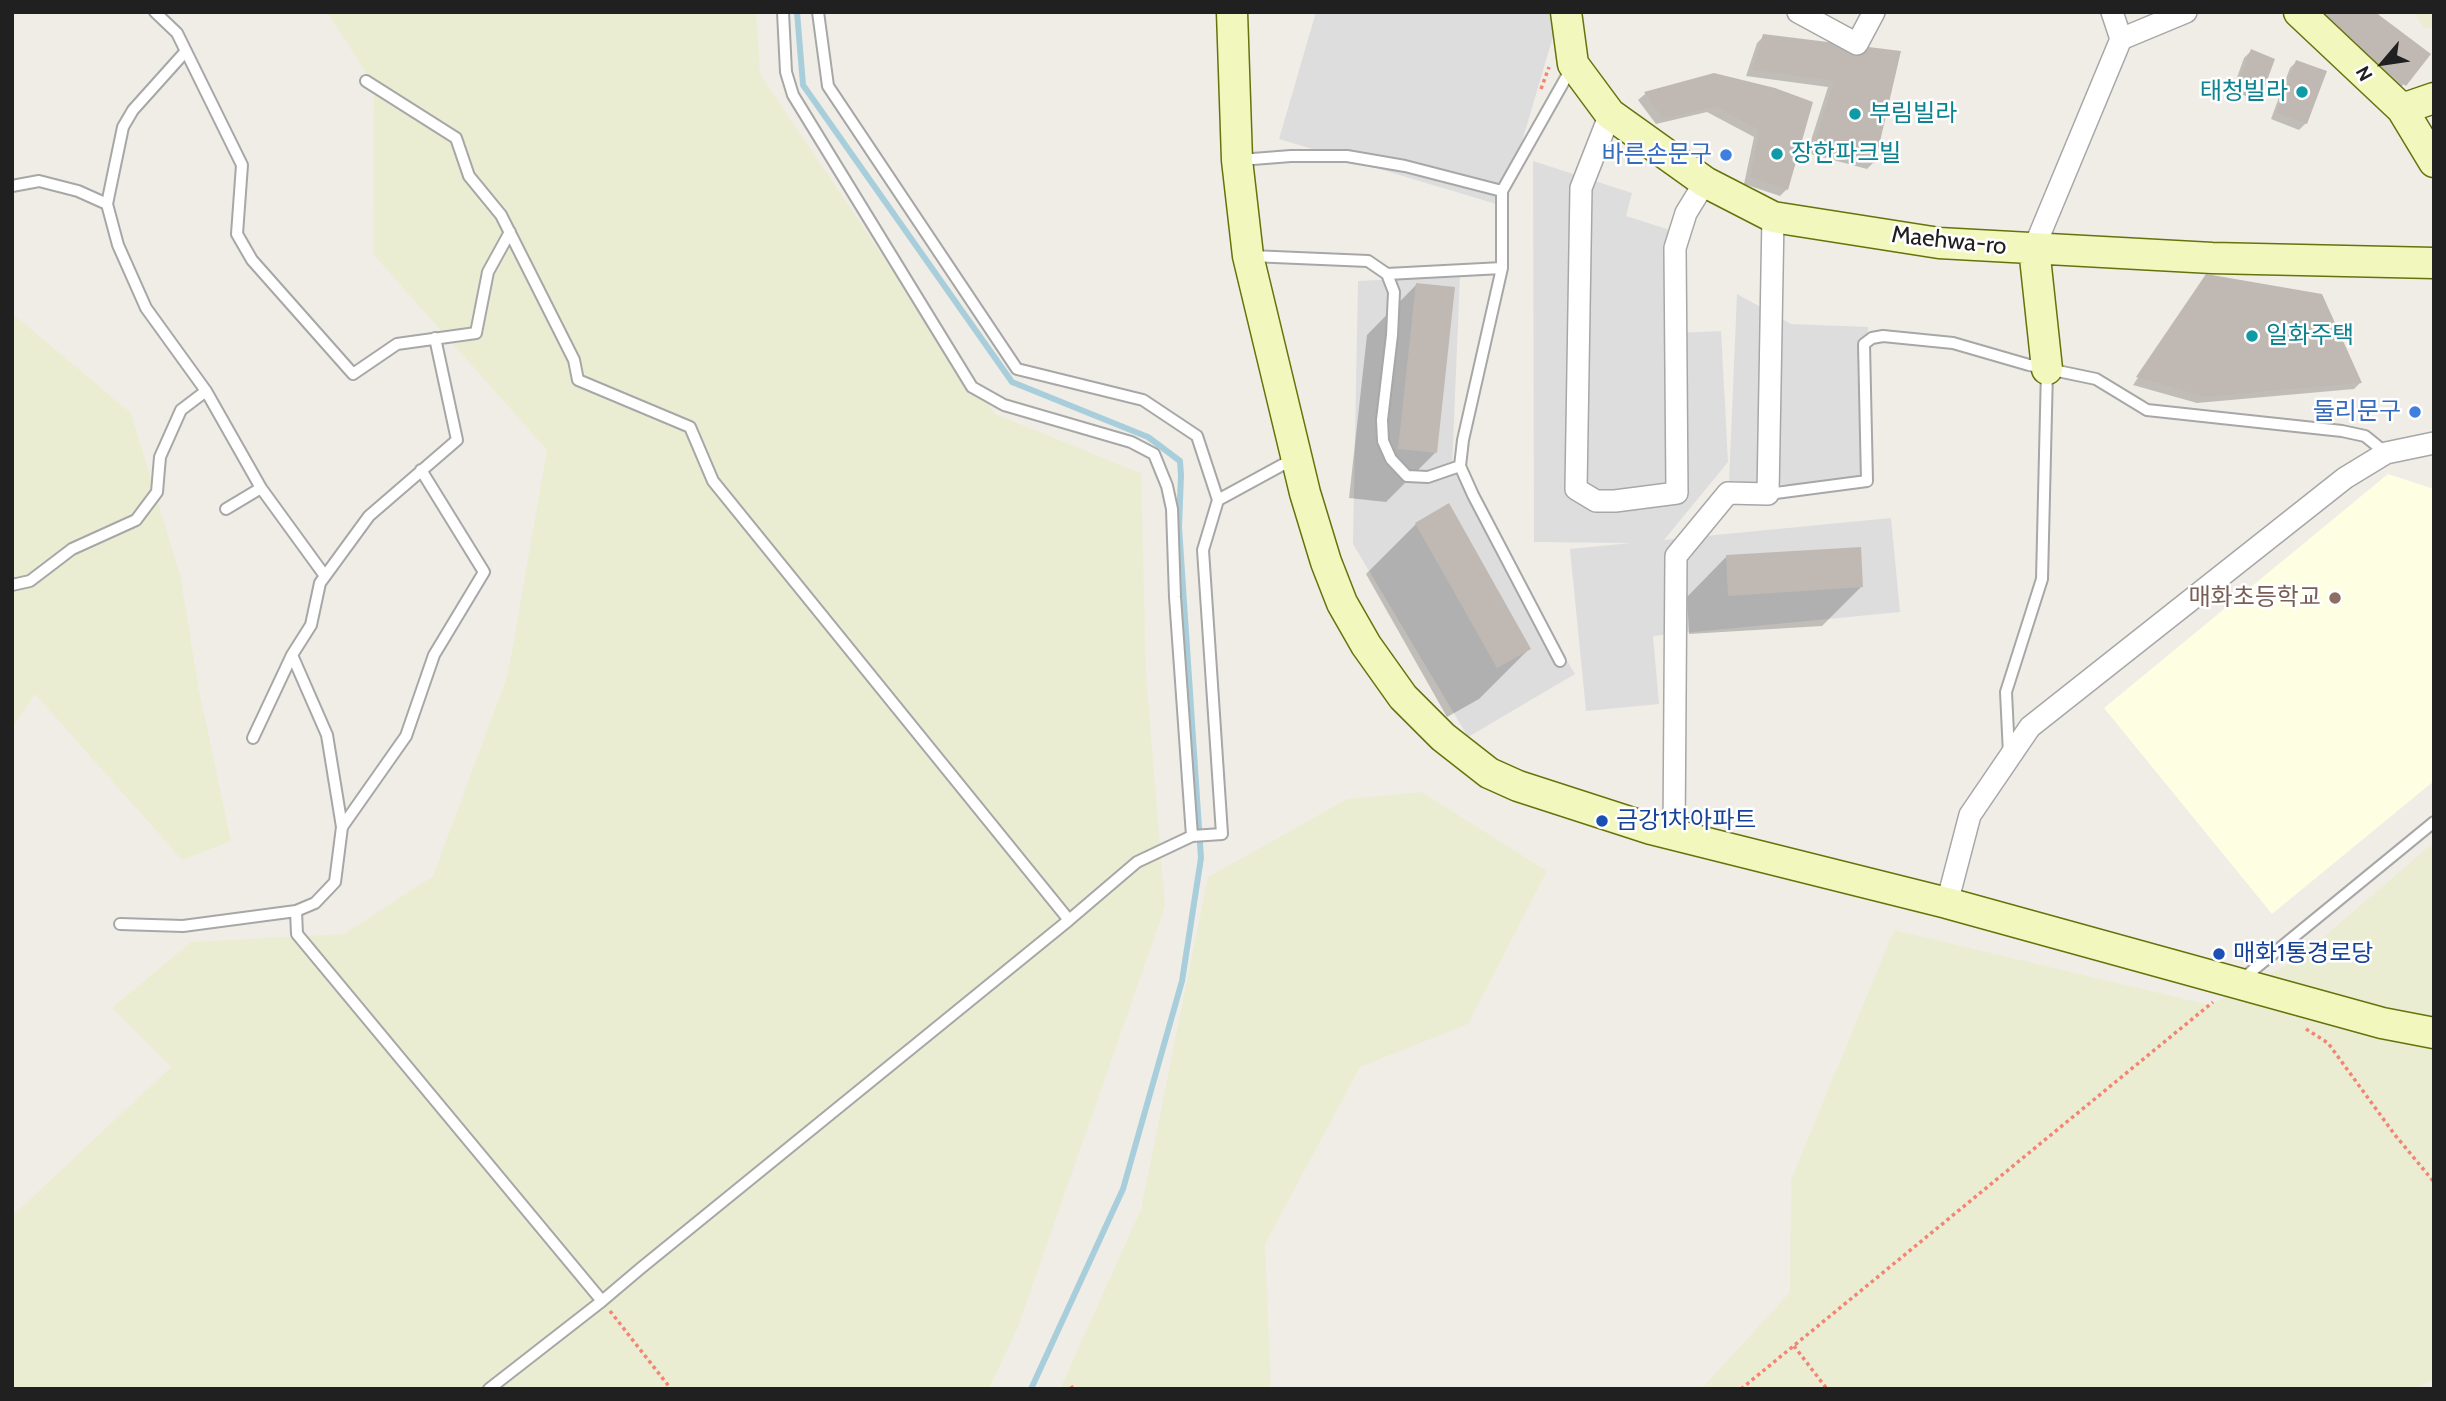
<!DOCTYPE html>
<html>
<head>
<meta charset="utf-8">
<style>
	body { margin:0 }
	#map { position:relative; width:2446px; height:1401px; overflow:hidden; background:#f0ede7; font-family:Cabin,sans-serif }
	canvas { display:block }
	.frame { position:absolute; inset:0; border:14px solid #202020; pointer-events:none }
	.north { position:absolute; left:2348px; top:28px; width:70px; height:70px; -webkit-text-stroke:5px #fff; paint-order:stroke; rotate:241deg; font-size:19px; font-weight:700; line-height:28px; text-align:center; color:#202020 }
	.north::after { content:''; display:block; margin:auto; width:24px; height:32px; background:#202020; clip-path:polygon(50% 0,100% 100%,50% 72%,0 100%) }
</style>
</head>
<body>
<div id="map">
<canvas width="2446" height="1401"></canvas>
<div class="frame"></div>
<div class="north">N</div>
</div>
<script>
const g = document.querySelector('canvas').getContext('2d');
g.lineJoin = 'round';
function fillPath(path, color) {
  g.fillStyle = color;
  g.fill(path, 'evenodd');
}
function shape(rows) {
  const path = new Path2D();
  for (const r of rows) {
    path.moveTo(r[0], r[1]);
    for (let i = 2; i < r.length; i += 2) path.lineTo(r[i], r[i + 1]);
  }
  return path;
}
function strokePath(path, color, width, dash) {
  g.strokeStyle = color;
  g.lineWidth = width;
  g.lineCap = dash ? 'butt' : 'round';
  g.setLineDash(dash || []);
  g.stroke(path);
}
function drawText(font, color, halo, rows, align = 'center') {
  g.font = font + ' Cabin,"Noto Sans KR",sans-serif';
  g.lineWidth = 5;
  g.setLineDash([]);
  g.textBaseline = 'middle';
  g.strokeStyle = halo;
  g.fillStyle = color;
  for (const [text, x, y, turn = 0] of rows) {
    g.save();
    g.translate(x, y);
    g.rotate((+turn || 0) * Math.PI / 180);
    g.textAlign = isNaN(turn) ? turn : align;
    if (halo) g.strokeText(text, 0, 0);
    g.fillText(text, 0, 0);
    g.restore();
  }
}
fillPath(shape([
	[1316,12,1560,13,1503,206,1279,139],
	[1533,161,1632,193,1626,216,1670,230,1676,333,1721,331,1728,462,1664,540,1891,518,1900,612,1653,636,1659,704,1586,711,1570,549,1631,543,1534,542],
	[1460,276,1452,467,1575,674,1468,737,1353,544,1358,281],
	[1737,294,1791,324,1868,327,1861,488,1729,482]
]), '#dedddd');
fillPath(shape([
	[2388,474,2434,489,2434,781,2272,914,2104,708]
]), '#fdfee2');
fillPath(shape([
	[327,12,756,12,760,74,909,295,995,414,1141,473,1146,674,1165,907,1018,1327,989,1389,12,1389,12,1216,171,1067,112,1008,191,942,344,934,433,876,508,674,547,450,373,254,374,85],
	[2413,12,2434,12,2434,28,2424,28],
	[12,313,131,413,180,575,199,690,231,841,182,860,35,694,12,728],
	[1422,792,1547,871,1468,1024,1360,1067,1265,1244,1271,1389,1060,1389,1141,1209,1208,877,1347,799],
	[2434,842,2434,1380,2413,1389,1701,1389,1790,1292,1791,1180,1894,930,2210,1005,2298,959]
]), '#ebedd3');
fillPath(shape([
	[2307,12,2428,55,2398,91],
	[1764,36,1898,52,1874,162,1867,169,1807,153,1828,87,1746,76,1757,43],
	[2251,51,2260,93,2254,99,2232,91,2244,58],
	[2296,62,2306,123,2299,130,2271,119,2290,68],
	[1714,75,1811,103,1787,189,1780,196,1744,184,1754,137,1707,112,1656,124,1638,100,1645,94],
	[2204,280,2360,383,2354,389,2197,403,2133,385],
	[1416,285,1435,453,1386,502,1349,498,1367,335],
	[1416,524,1529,649,1479,699,1447,717,1366,574],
	[1726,557,1862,586,1822,626,1689,634,1687,597]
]), '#0003');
strokePath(shape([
	[797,12,803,85,1012,382,1148,437,1180,461,1181,475,1179,527,1201,858,1182,981,1123,1189,1031,1389]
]), '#a9cedb', 6);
fillPath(shape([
	[2319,12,2375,12,2431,54,2406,86,2343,40],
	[1763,34,1901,51,1875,163,1813,147,1834,81,1752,70],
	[2251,49,2275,59,2262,94,2237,84],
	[2296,60,2327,71,2307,124,2276,113],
	[1714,73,1775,88,1813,102,1788,190,1750,177,1759,130,1715,107,1663,119,1644,92],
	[2206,274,2322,294,2362,383,2205,397,2136,377],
	[1416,283,1455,287,1437,453,1398,449],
	[1449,503,1531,649,1497,668,1415,523],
	[1861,547,1863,587,1728,596,1726,555]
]), '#c0b9b3');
const lane = shape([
	[155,12,177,33,242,165,237,234,252,260,353,374,397,344,476,333,488,272,510,232],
	[783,12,786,72,793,95,972,387,1004,405,1131,442,1154,454,1167,486,1172,509,1175,597,1192,836],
	[366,81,456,138,469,176,501,215,574,360,578,380,690,427,713,481,1069,920],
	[1240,160,1291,156,1347,156,1405,166,1502,191],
	[12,186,39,181,78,191,107,204,118,245,146,308,206,391],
	[107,204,123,127,133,110,186,51],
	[1251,256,1368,261,1387,274,1394,292,1392,335,1382,420,1383,441,1391,459,1407,476,1428,477,1460,466],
	[1387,274,1502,268],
	[1768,494,1867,481,1864,344,1872,338,1883,336,1953,343,2029,365,2096,379,2147,410,2342,431,2365,436,2386,453],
	[1218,500,1295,458],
	[226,509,261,488,325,576],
	[12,585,30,581,72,549,136,520,157,492,160,457,181,410,206,391,261,488],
	[292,655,327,735,342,827,406,736,434,655,484,572,421,470],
	[1560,661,1473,495,1460,466,1463,440,1502,268,1502,191,1572,67],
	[253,738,292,655,311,625,320,583,369,516,457,440,435,338],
	[2009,754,2006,692,2042,579,2047,370],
	[296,911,297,934,602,1301],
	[120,924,183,926,296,911,315,903,335,882,342,827],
	[2241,980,2434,822],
	[489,1389,602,1301,641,1268,1069,920,1137,862,1192,836,1222,834,1203,550,1218,500,1197,436,1143,400,1017,369,828,86,818,12]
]);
const street = shape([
	[1798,12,1857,44,1874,12],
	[2121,39,2186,12],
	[1610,114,1581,188,1576,489,1596,501,1615,501,1677,493,1675,248,1686,213,1705,182],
	[2034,248,2121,39,2112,12],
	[1674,835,1676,556,1728,493,1768,494,1773,217],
	[1947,903,1970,815,2030,727,2345,478,2386,453,2434,443]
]);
const secondary = shape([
	[1232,12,1237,160,1248,256,1305,493,1326,562,1342,603,1366,645,1403,697,1443,737,1489,773,1518,786,1651,829,1947,903,2382,1023,2434,1033],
	[1566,12,1573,64,1610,114,1705,182,1773,217,1939,243,2212,258,2434,263],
	[2299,12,2402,109,2434,162],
	[2402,109,2434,98],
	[2034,248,2047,369]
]);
strokePath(lane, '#a7a7a7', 14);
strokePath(street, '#a7a7a7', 24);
strokePath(secondary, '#65730a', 33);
strokePath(shape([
	[1541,89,1549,67],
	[2306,1029,2328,1043,2395,1135,2434,1182],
	[610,1311,671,1389],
	[1794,1346,1827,1389],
	[1071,1386,1073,1389],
	[1741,1389,2213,1002]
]), '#f38574', 3.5, [3.5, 3.5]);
strokePath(lane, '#fff', 10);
strokePath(street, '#fff', 21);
strokePath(secondary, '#f2f7be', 30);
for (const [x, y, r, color] of [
	[2302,92,7,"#0f9aa8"],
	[1855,114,7,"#0f9aa8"],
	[1777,154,7,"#0f9aa8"],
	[1726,155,7,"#3f7fe0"],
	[2252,336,7,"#0f9aa8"],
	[2415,412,7,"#3f7fe0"],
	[2335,598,7,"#8d6e63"],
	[1602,821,7,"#1a4fb4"],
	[2219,954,7,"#1a4fb4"]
]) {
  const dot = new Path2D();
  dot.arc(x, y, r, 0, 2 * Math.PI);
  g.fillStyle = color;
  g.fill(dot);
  strokePath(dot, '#fff', 2.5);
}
drawText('24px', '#0d838f', '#fff', [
	["태청빌라",2288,92,"right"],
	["부림빌라",1869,114],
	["장한파크빌",1791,154],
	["일화주택",2266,336]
], 'left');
drawText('24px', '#366cbe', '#fff', [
	["바른손문구",1712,155],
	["둘리문구",2401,412]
], 'right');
drawText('24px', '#202020', '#fff', [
	["Maehwa-ro",1949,241,6]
]);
drawText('24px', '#785e54', '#fff', [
	["매화초등학교",2321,598]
], 'right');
drawText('24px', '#164399', '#fff', [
	["금강1차아파트",1616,821],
	["매화1통경로당",2233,954]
], 'left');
</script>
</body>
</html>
